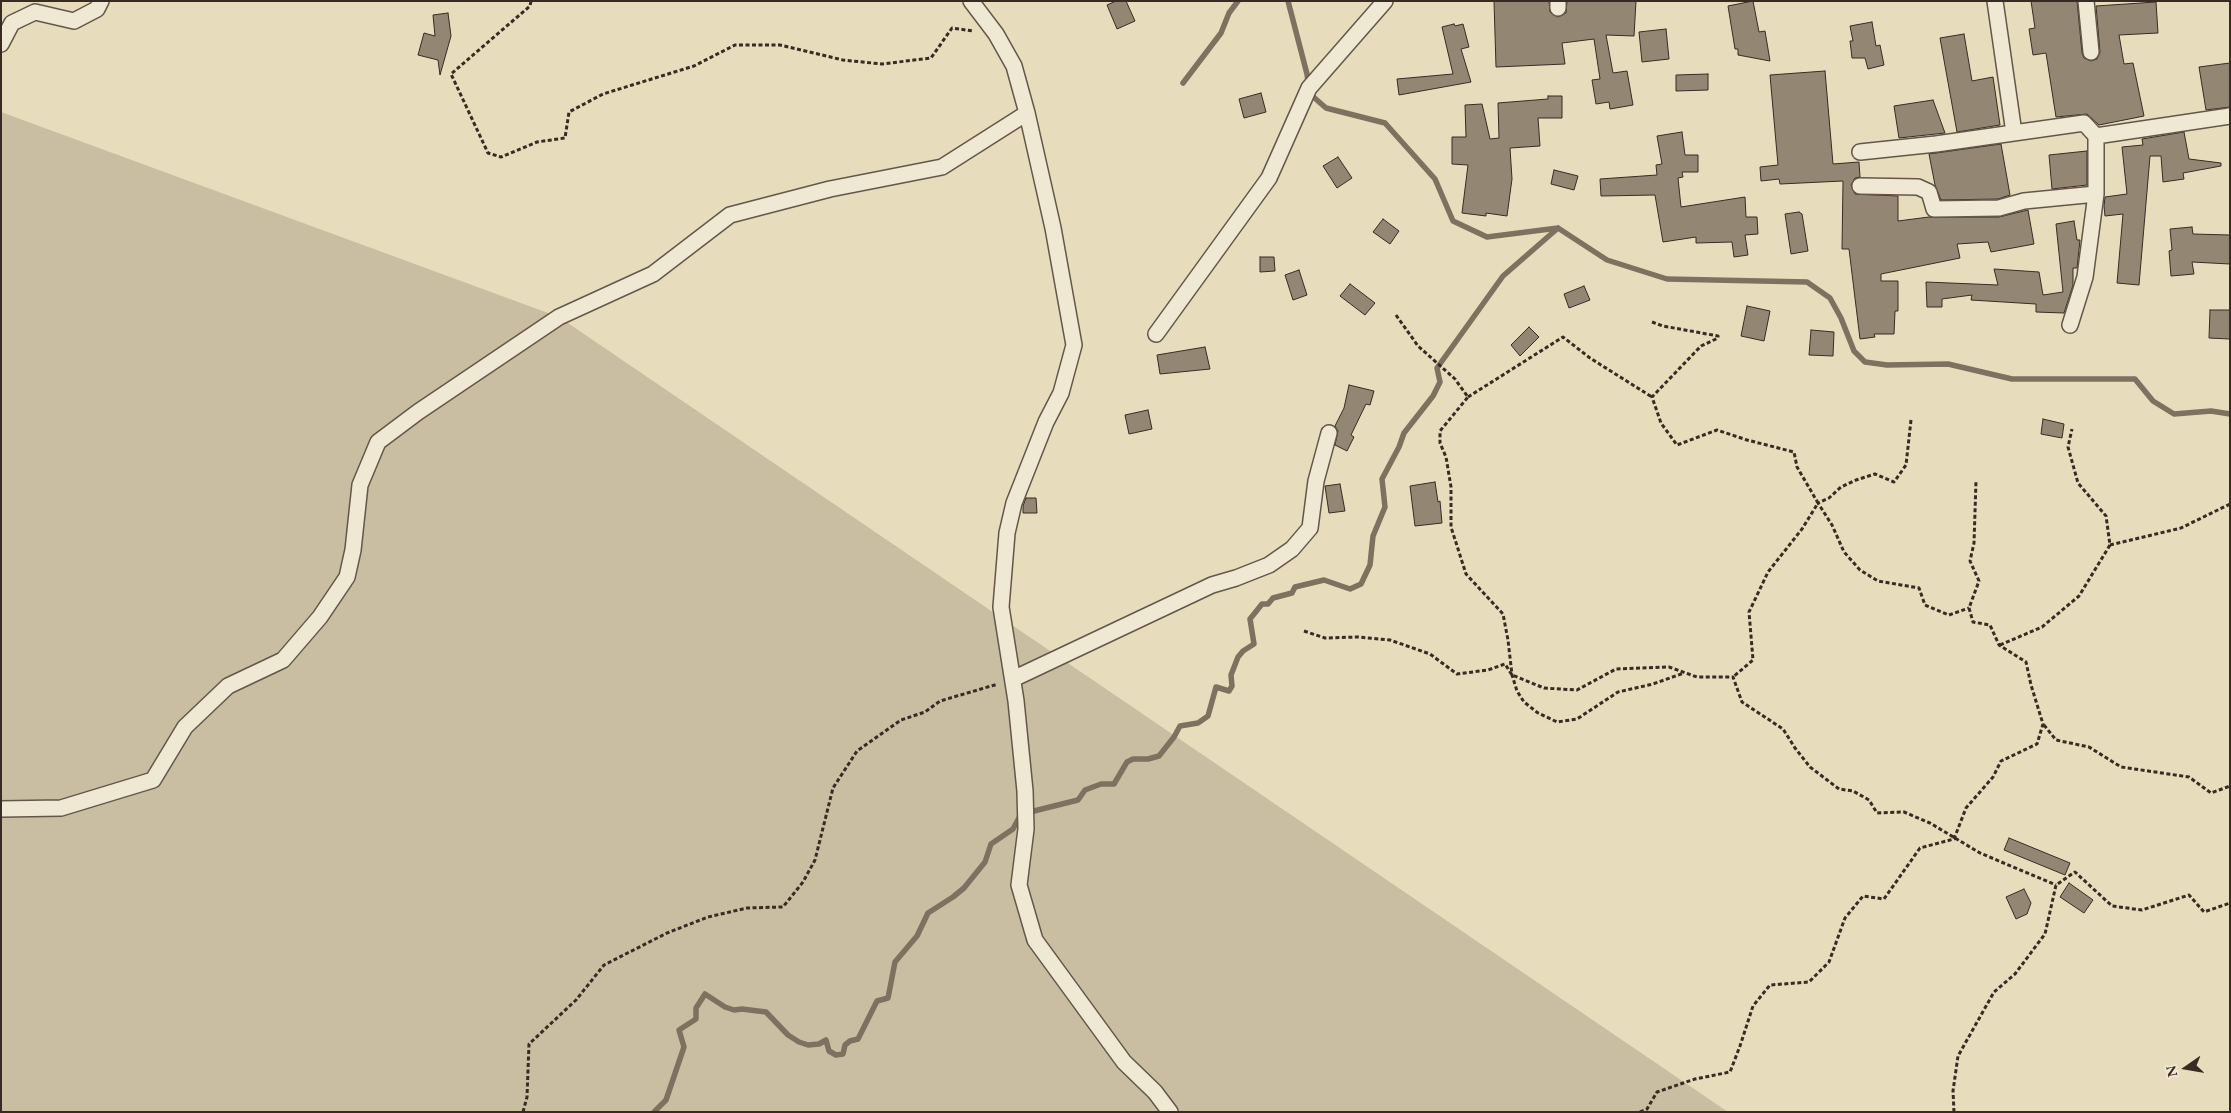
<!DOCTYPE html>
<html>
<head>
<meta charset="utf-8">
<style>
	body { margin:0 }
	#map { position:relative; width:2231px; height:1113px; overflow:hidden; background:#e7dcbb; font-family:"EB Garamond",serif }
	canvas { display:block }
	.frame { position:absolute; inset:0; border:2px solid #382b24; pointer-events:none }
	.north { position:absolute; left:2161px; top:1043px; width:50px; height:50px; -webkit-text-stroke:4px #efe8d3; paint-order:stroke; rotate:257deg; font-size:14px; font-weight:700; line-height:20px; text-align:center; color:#382b24 }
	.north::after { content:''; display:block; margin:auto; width:18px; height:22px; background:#382b24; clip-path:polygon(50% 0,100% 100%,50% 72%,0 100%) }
</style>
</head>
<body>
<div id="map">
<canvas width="2231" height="1113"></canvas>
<div class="frame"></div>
<div class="north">N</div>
</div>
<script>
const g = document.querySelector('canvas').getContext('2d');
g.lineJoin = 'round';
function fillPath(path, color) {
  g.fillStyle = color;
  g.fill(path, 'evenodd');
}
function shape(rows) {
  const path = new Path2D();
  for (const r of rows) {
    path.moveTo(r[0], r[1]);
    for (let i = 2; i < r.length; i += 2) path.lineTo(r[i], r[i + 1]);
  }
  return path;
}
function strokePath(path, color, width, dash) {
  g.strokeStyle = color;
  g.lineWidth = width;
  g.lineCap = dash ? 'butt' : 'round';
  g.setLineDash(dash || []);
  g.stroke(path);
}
fillPath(shape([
	[1,112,559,317,1728,1112,1,1112]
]), '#c9bea1');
strokePath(shape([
	[1288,1,1307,74,1310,94,1326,108,1385,123,1435,179,1453,221,1487,237,1558,228,1607,260,1667,279,1807,282,1830,298,1841,318,1854,351,1865,362,1887,365,1948,364,2012,379,2135,379,2153,401,2174,414,2211,411,2230,414],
	[1183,83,1221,33,1229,13,1238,1],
	[1030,812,1078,800,1085,790,1101,784,1114,784,1127,762,1133,759,1148,759,1159,756,1174,737,1180,726,1198,723,1208,716,1216,687,1229,691,1232,686,1231,675,1238,657,1243,651,1254,644,1250,619,1262,604,1268,604,1273,598,1292,593,1295,587,1324,580,1350,589,1361,584,1370,565,1373,536,1385,507,1382,479,1399,447,1404,433,1433,396,1440,382,1437,368,1503,276,1558,228],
	[654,1112,666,1100,684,1047,679,1030,696,1019,696,1008,705,994,725,1007,734,1010,742,1009,766,1012,788,1035,799,1042,808,1045,819,1044,826,1040,829,1051,836,1055,843,1054,845,1045,850,1041,858,1039,877,1001,888,998,895,962,917,936,928,913,953,897,964,888,985,862,991,844,1013,829,1021,814]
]), '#7e7160', 5.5);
const building = shape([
	[1116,1,1126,1,1135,21,1117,29,1107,5,1116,1],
	[1494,1,1549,1,1550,12,1558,17,1566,13,1567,1,1636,1,1634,36,1606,35,1613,73,1627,71,1633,105,1610,109,1609,102,1596,104,1592,80,1600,79,1594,39,1562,43,1565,64,1496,67,1494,1],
	[1753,1,1759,32,1765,31,1770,61,1738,55,1738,49,1735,49,1728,6,1753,1],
	[2031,1,2077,1,2082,53,2084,58,2091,61,2097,59,2100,52,2096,6,2156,2,2158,33,2119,35,2124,64,2133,63,2144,116,2099,125,2087,114,2056,117,2046,53,2033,55,2029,29,2035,28,2031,1],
	[448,13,451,36,440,75,438,60,418,55,424,33,435,36,433,15,448,13],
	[1872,22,1876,46,1880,45,1884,65,1868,69,1865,58,1852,58,1850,41,1853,41,1850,26,1872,22],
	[1454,24,1455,26,1463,24,1469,47,1461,49,1471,82,1399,95,1397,79,1453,74,1442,27,1454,24],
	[1666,29,1669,59,1642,62,1639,32,1666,29],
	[1964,34,1972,81,1993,77,2000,125,1957,132,1940,38,1964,34],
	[2230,63,2230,107,2206,110,2199,67,2230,63],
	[1825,71,1833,164,1859,162,1860,177,1855,178,1851,185,1855,194,1898,196,1898,221,1929,217,1999,217,2028,210,2034,244,1991,252,1988,242,1957,244,1960,258,1881,274,1881,281,1898,281,1898,311,1895,311,1894,334,1874,334,1875,337,1860,339,1849,249,1842,249,1843,181,1780,184,1779,179,1761,181,1760,167,1778,165,1770,75,1825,71],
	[1708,74,1708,90,1676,91,1676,75,1708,74],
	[1261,93,1266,112,1244,118,1239,99,1261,93],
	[1548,96,1562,96,1562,118,1538,118,1540,146,1510,148,1512,179,1507,216,1486,213,1486,216,1462,213,1468,165,1452,164,1452,137,1466,137,1465,105,1482,104,1490,139,1499,138,1498,103,1548,99,1548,96],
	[1933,100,1945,133,1899,138,1894,106,1933,100],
	[1682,132,1685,155,1698,155,1698,172,1682,172,1683,177,1678,178,1681,207,1745,197,1746,217,1757,217,1758,234,1745,235,1748,255,1734,257,1732,242,1696,243,1696,237,1663,242,1655,195,1601,196,1600,179,1657,175,1656,165,1662,164,1657,136,1682,132],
	[2184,132,2189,159,2221,163,2221,166,2183,173,2184,179,2163,182,2161,156,2150,156,2139,285,2117,283,2123,214,2105,216,2104,206,2105,197,2127,194,2122,147,2143,145,2142,139,2184,132],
	[2001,144,2010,195,1998,199,1941,200,1935,185,1929,154,2001,144],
	[2087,151,2087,185,2052,189,2049,155,2087,151],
	[1338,157,1352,178,1337,188,1323,166,1338,157],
	[1554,170,1578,176,1574,190,1551,184,1554,170],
	[1799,212,1802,214,1808,251,1791,254,1785,214,1799,212],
	[1383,219,1399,231,1390,244,1373,232,1383,219],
	[2074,221,2077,240,2080,240,2077,268,2073,268,2073,285,2064,313,2036,312,2036,304,1971,300,1972,295,1942,299,1942,307,1927,307,1926,282,1998,285,1994,269,2039,272,2043,295,2063,292,2056,224,2074,221],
	[2192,227,2193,234,2230,235,2230,264,2192,262,2194,274,2171,276,2169,251,2172,250,2170,229,2192,227],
	[1260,257,1274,257,1275,271,1260,272,1260,257],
	[1299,270,1307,295,1293,300,1285,275,1299,270],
	[1350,284,1375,303,1365,315,1340,296,1350,284],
	[1584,286,1590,300,1569,308,1564,294,1584,286],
	[1747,306,1770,311,1764,341,1741,336,1747,306],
	[2210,310,2230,310,2230,339,2209,338,2210,310],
	[1529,327,1539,337,1520,356,1511,345,1529,327],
	[1811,330,1834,332,1833,356,1809,355,1811,330],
	[1205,347,1210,369,1160,374,1157,355,1205,347],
	[1349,385,1374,391,1370,405,1366,404,1351,435,1354,437,1347,451,1335,445,1338,431,1335,426,1344,408,1349,385],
	[1148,410,1152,429,1129,434,1125,415,1148,410],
	[2043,419,2064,424,2062,438,2041,434,2043,419],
	[1435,482,1438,502,1440,501,1442,523,1415,526,1410,486,1435,482],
	[1340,484,1345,511,1329,513,1325,486,1340,484],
	[1026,498,1036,498,1037,513,1023,513,1023,506,1026,498],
	[2009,838,2070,863,2065,875,2004,850,2009,838],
	[2069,883,2093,900,2084,913,2060,897,2069,883],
	[2024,889,2031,903,2027,914,2016,919,2006,897,2024,889]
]);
fillPath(building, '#938773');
strokePath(building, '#382b24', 1);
const minor = shape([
	[971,1,996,34,1014,66,1027,113],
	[1995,1,2014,133],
	[2086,1,2091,52],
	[1558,8,1558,1],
	[1,44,12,23,35,12,74,21,97,9,101,1],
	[1860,152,1936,144,2084,123,2096,136],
	[1860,186,1918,187,1929,192,1934,209,1999,208,2024,201,2096,194],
	[2070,325,2085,277,2096,194,2096,136,2230,116],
	[1156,334,1269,178,1309,88,1385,1],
	[1013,679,1212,585,1236,578,1269,565,1292,549,1310,528,1316,481,1329,433],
	[1,809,61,808,153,780,185,727,228,686,283,660,320,617,347,577,353,550,360,485,378,442,418,412,559,317,653,274,730,215,830,189,942,167,1027,113,1053,228,1074,345,1061,393,1046,422,1014,503,1007,533,1001,607,1016,701,1025,791,1026,829,1019,885,1035,940,1124,1062,1155,1092,1170,1112]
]);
strokePath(minor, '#64574a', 18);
strokePath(shape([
	[531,1,530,6,451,74,488,153,501,157,537,142,565,138,569,112,603,94,694,66,735,45,780,45,843,60,882,64,931,58,952,28,973,31],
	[1396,315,1418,346,1455,379,1468,397,1440,431,1440,443,1446,457,1451,487,1451,527,1466,574,1503,614,1508,640,1512,675,1517,691,1524,702,1538,713,1557,722,1577,719,1618,692,1653,684,1684,673],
	[1652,322,1663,326,1718,336,1718,338,1701,346,1652,397,1661,423,1677,445,1717,430,1747,440,1794,452,1797,467,1818,503,1802,529,1768,572,1749,612,1753,660,1733,677],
	[1468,397,1563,337,1590,358,1652,397],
	[1911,420,1906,465,1894,482,1875,474,1856,480,1841,487,1829,498,1818,503,1832,525,1844,552,1860,570,1878,581,1919,588,1925,605,1949,615,1969,608],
	[2110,545,2181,528,2230,504],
	[1304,631,1325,638,1358,637,1390,640,1430,654,1457,674,1488,670,1505,664,1512,675,1544,688,1577,690,1616,669,1669,667,1697,677,1733,677,1742,702,1783,729,1795,748,1810,767,1839,789,1853,791,1869,800,1877,813,1904,812,1930,823,1980,853,2056,885],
	[2000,645,2042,627,2079,596,2110,545,2106,516,2078,483,2068,447,2072,429],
	[2044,725,2056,740,2089,747,2121,767,2189,777,2211,793,2230,786],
	[523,1112,527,1097,529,1044,576,1000,604,965,667,933,708,917,747,908,783,907,803,882,815,860,833,788,857,751,901,720,925,712,940,701,998,684],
	[1640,1112,1647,1109,1657,1092,1695,1079,1730,1072,1740,1046,1753,1006,1770,985,1809,982,1829,962,1845,918,1863,896,1884,899,1920,848,1954,839,1966,808,1993,777,2001,761,2037,744,2043,724,2031,685,2026,662,1999,645,1990,625,1973,622,1969,608,1979,581,1970,561,1974,543,1976,481],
	[1954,1112,1953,1091,1958,1056,1994,992,2015,974,2045,934,2056,885,2075,872,2112,906,2142,910,2189,895,2204,912,2230,903]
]), '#382b24', 3, [4, 2.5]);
strokePath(minor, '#efe8d3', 15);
</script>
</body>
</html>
